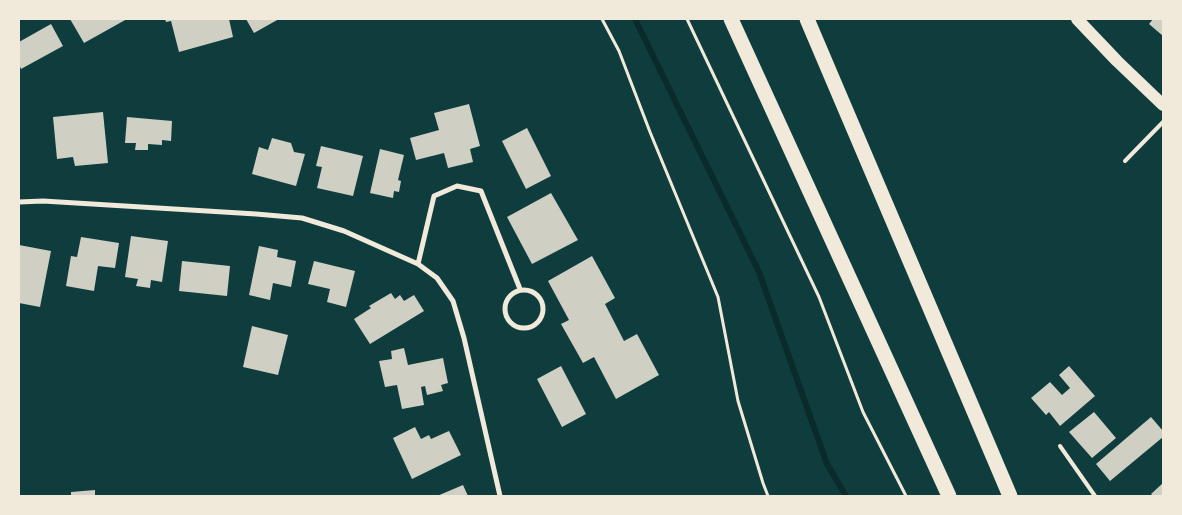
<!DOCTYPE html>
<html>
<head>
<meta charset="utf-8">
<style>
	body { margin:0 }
	#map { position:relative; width:1182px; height:515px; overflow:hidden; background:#0f3d3e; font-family:Rubik,sans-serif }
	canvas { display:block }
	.frame { position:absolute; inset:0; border:20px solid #f1e9da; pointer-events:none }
</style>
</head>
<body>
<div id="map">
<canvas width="1182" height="515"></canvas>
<div class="frame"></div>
</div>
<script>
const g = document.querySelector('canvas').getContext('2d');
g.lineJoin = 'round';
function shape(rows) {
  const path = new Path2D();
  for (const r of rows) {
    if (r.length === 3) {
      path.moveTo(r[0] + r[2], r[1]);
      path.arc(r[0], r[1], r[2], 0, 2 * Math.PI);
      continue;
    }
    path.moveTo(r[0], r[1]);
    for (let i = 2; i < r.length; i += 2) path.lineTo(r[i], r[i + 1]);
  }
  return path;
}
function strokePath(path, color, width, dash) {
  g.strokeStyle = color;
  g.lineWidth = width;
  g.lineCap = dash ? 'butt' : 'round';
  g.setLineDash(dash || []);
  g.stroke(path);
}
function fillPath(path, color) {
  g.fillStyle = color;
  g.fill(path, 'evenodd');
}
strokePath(shape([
	[635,19,759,272,827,464,846,496]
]), '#0a2a2b', 6);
fillPath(shape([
	[70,19,127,19,84,43],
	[165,19,229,19,233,37,179,52,171,21,166,22],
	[246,19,279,19,254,33],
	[1153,19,1163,19,1163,36,1149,24],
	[51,24,63,46,21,69,19,64,19,42],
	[469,104,480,146,470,149,473,162,448,168,444,153,416,160,410,138,439,130,434,113],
	[103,112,108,163,75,166,73,157,57,159,53,117],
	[127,117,172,121,171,141,162,140,162,145,148,144,148,150,135,150,136,143,125,143],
	[527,128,551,176,526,189,502,141],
	[272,138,291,143,294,152,305,154,296,186,252,174,259,147,268,150],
	[321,146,363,156,353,196,317,188,322,167,316,166],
	[380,149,404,155,398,180,401,181,399,192,394,191,393,198,370,193],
	[551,193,578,240,532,264,507,217],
	[131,236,168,241,162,282,151,280,150,288,136,286,138,279,125,277],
	[81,237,119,243,115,268,98,266,94,291,66,286,71,256,77,257],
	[19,245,51,251,40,307,19,303],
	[259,246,278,250,277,257,296,261,291,287,273,283,270,300,249,295],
	[592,256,615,298,605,304,624,341,637,334,659,375,616,399,594,357,583,363,561,324,569,320,548,281],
	[182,261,230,266,227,296,179,291],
	[314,261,355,271,346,307,327,302,330,289,308,284],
	[391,293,395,299,400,295,404,301,414,295,424,311,370,344,354,319,371,308,369,306],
	[252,326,288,335,278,375,243,367],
	[404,348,408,365,443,358,448,383,441,385,443,391,427,395,425,386,421,387,424,405,402,409,397,385,385,387,379,361,392,359,391,351],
	[561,366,586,414,562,427,537,379],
	[1069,366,1095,396,1060,426,1049,412,1046,415,1031,398,1050,382,1062,395,1070,388,1059,375],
	[1094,412,1116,438,1092,458,1069,432],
	[1151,417,1163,431,1163,437,1110,481,1096,464],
	[415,427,421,439,429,435,431,439,449,431,461,455,412,479,393,438],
	[1163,483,1163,496,1153,496,1151,494],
	[463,485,468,496,437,496],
	[95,490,95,496,71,496,71,492]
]), '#cfcfc3');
strokePath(shape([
	[602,19,619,51,650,132,718,297,738,401,763,483,768,496],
	[687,19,819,297,863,412,906,496]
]), '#f1e9da', 3);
strokePath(shape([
	[1125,161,1163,122],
	[1060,446,1095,496]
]), '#f1e9da', 4);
strokePath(shape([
	[19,202,43,201,256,214,302,218,344,231,418,264,437,278,453,301,464,338,500,496],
	[418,264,434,196,457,186,481,191,520,289],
	[524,309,19]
]), '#f1e9da', 5);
strokePath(shape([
	[1077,19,1117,61,1163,105]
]), '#f1e9da', 12);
strokePath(shape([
	[731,19,949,496],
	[807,19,1010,496]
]), '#f1e9da', 15);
</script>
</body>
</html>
